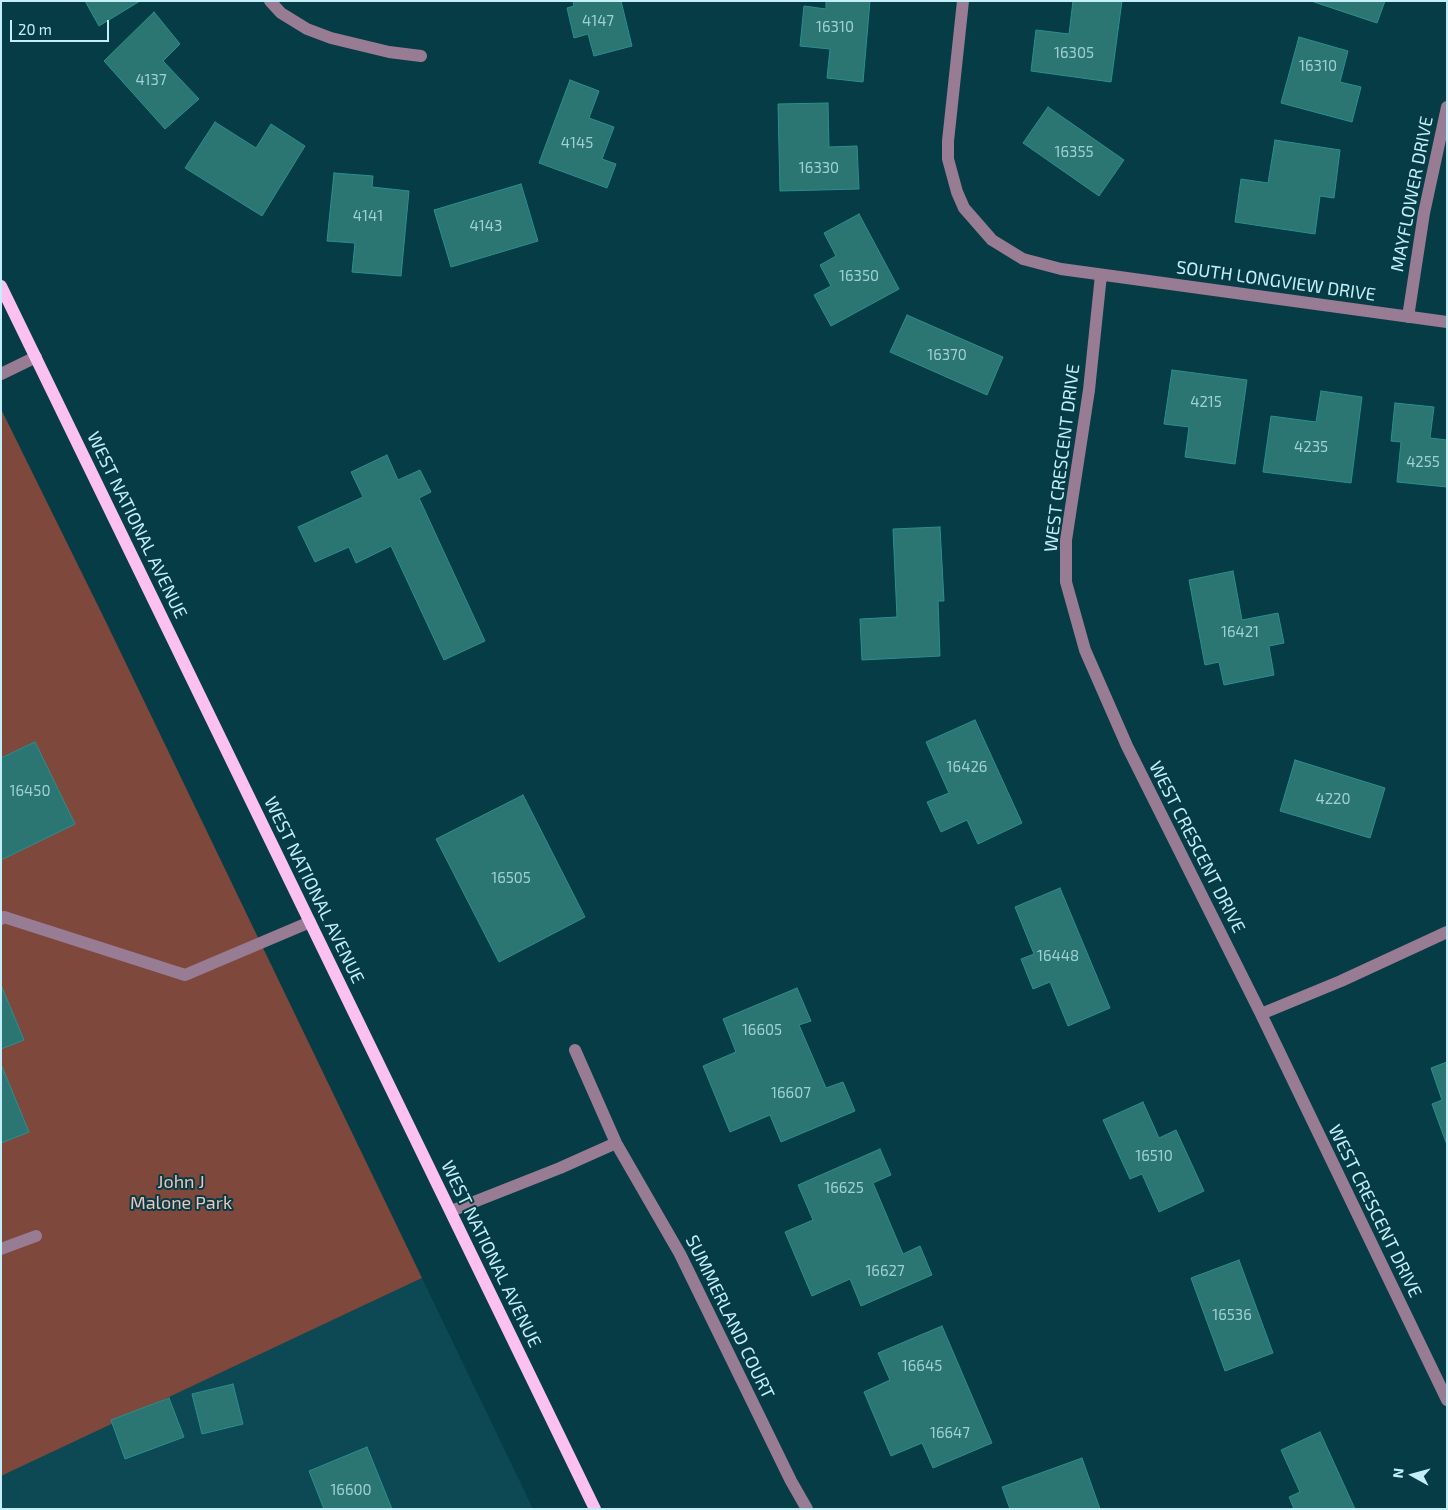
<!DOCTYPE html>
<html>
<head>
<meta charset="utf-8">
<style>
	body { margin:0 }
	#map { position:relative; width:1448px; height:1510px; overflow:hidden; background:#063c46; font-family:"Exo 2",sans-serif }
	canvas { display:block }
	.frame { position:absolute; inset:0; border:2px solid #c5eff8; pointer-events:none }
	.north { position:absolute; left:1388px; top:1450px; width:50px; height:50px; -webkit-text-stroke:4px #063c46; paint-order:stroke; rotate:277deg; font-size:14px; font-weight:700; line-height:20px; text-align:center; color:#c5eff8 }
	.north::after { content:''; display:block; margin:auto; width:18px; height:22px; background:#c5eff8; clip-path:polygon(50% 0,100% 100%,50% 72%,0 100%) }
	.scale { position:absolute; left:10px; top:20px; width:99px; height:22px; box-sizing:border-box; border:2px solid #c5eff8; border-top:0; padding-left:6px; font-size:15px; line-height:18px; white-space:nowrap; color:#c5eff8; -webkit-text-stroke:4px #063c46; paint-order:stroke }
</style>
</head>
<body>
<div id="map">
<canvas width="1448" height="1510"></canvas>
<div class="frame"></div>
<div class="north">N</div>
<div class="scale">20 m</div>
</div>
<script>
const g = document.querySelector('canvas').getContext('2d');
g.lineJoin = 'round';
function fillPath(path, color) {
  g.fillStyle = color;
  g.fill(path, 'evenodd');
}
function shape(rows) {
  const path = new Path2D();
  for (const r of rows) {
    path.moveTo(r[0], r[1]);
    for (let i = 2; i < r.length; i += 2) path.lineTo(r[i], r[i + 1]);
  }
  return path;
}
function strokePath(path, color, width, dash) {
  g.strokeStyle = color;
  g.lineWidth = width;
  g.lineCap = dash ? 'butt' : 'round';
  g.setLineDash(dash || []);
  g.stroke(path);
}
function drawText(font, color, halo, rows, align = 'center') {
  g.font = font + ' "Exo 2",sans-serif';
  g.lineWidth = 4;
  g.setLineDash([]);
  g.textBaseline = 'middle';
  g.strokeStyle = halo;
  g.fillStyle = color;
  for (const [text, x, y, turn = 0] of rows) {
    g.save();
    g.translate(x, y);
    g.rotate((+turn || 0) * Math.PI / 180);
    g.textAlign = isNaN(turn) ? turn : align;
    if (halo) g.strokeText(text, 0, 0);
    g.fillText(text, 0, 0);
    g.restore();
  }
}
fillPath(shape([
	[422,1278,533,1509,1,1509,1,1476]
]), '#0c4954');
fillPath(shape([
	[1,409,106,622,422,1278,1,1476]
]), '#7f483c');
const building = shape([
	[85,1,140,1,99,26,85,1],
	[573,1,621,1,632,46,594,56,588,34,574,38,567,8,574,6,573,1],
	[826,1,870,1,863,82,827,78,830,49,800,46,804,6,826,9,826,1],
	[1073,1,1122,1,1111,82,1031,71,1036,30,1069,34,1073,1],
	[1311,1,1385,1,1377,23,1311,1],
	[154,12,180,44,163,61,199,99,165,129,104,61,154,12],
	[1299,37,1348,51,1340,82,1361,87,1352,122,1281,103,1299,37],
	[570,80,599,91,589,118,614,127,602,159,616,164,607,188,539,163,570,80],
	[828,103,829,147,857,146,859,189,780,191,778,104,828,103],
	[1048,107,1124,160,1099,196,1023,143,1048,107],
	[215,122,256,148,271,124,305,146,262,216,185,168,215,122],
	[1275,140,1340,150,1334,198,1320,196,1315,234,1235,222,1241,179,1268,183,1275,140],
	[334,173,373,176,372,187,409,191,401,276,352,272,355,243,327,241,334,173],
	[521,184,538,241,451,267,434,210,521,184],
	[859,214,899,289,831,326,814,295,831,286,820,265,836,256,824,233,859,214],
	[907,315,1003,357,987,395,890,352,907,315],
	[1172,370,1247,380,1235,464,1185,457,1189,427,1164,424,1172,370],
	[1321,391,1362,397,1351,483,1263,472,1271,416,1316,422,1321,391],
	[1395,403,1434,407,1430,438,1447,440,1447,487,1397,482,1401,442,1391,441,1395,403],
	[387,455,398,480,420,470,431,492,419,498,485,641,444,660,391,546,356,563,349,547,315,562,298,527,363,497,351,472,387,455],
	[940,527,944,601,938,601,940,656,862,660,860,619,897,617,893,529,940,527],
	[1233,571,1242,620,1278,613,1284,643,1269,646,1274,675,1224,685,1219,662,1205,665,1189,580,1233,571],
	[975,720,1022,823,978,844,967,820,941,832,927,802,949,793,926,742,975,720],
	[35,742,75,824,1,860,1,758,35,742],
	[1295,760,1385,788,1370,838,1280,811,1295,760],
	[523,795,585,917,499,962,436,839,523,795],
	[1060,888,1110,1008,1068,1026,1050,982,1033,989,1021,959,1034,954,1015,907,1060,888],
	[1,985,24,1040,1,1049,1,985],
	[797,988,811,1021,799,1025,826,1088,843,1082,855,1111,781,1142,770,1115,730,1132,703,1066,736,1052,723,1019,797,988],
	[1447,1062,1447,1145,1432,1104,1442,1100,1431,1068,1447,1062],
	[1,1064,29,1132,1,1143,1,1064],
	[1143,1102,1159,1138,1176,1130,1204,1191,1159,1212,1142,1174,1130,1179,1103,1120,1143,1102],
	[880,1149,891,1175,873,1183,903,1254,920,1246,932,1275,861,1306,850,1279,812,1296,785,1232,813,1220,798,1185,880,1149],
	[1239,1260,1273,1353,1225,1371,1191,1278,1239,1260],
	[942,1326,992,1443,933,1468,922,1443,891,1456,864,1392,890,1380,878,1353,942,1326],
	[233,1384,243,1424,202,1434,192,1394,233,1384],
	[169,1398,184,1437,125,1459,111,1420,169,1398],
	[1320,1432,1355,1509,1294,1509,1289,1497,1300,1492,1281,1450,1320,1432],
	[367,1447,392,1509,324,1509,309,1471,367,1447],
	[1082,1458,1100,1509,1010,1509,1002,1487,1082,1458]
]);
fillPath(building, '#2b7573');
strokePath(building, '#2a908e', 1);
strokePath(shape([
	[270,1,281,13,307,29,331,38,389,52,421,56],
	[963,1,948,141,948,159,957,192,964,208,992,240,1023,259,1061,269,1447,322],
	[1101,275,1089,390,1066,540,1066,582,1085,650,1127,746,1261,1014,1447,1400],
	[1408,317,1424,213,1447,107],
	[1,374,36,357],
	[1,919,4,917,185,975,310,922],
	[1261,1014,1341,981,1447,932],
	[575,1050,616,1143,680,1254,791,1481,807,1509],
	[451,1211,560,1168,616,1143],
	[1,1249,36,1236]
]), '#987c93', 12);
strokePath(shape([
	[1,286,595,1509]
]), '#fcc1f1', 12);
drawText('15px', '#9ed0d7', null, [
	["4147",598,21],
	["16310",835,27],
	["16305",1074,53],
	["16310",1318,66],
	["4137",151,80],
	["4145",577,143],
	["16355",1074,152],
	["16330",819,168],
	["4141",368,216],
	["4143",486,226],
	["16350",859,276],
	["16370",947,355],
	["4215",1206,402],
	["4235",1311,447],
	["4255",1423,462],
	["16421",1240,632],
	["16426",967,767],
	["16450",30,791],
	["4220",1333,799],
	["16505",511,878],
	["16448",1058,956],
	["16605",762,1030],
	["16607",791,1093],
	["16510",1154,1156],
	["16625",844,1188],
	["16627",885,1271],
	["16536",1232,1315],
	["16645",922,1366],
	["16647",950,1433],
	["16600",351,1490]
]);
drawText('18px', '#c5eff8', '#063c46', [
	["MAYFLOWER DRIVE",1412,194,-79],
	["SOUTH LONGVIEW DRIVE",1276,281,8],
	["WEST CRESCENT DRIVE",1062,458,-83],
	["WEST NATIONAL AVENUE",137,525,64],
	["WEST CRESCENT DRIVE",1197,847,63],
	["WEST NATIONAL AVENUE",314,890,64],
	["WEST CRESCENT DRIVE",1375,1211,64],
	["WEST NATIONAL AVENUE",491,1254,64],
	["SUMMERLAND COURT",730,1317,64]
]);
drawText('18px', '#f1c3b9', '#063c46', [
	["John J",181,1182],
	["Malone Park",181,1203]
]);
</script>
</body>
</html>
